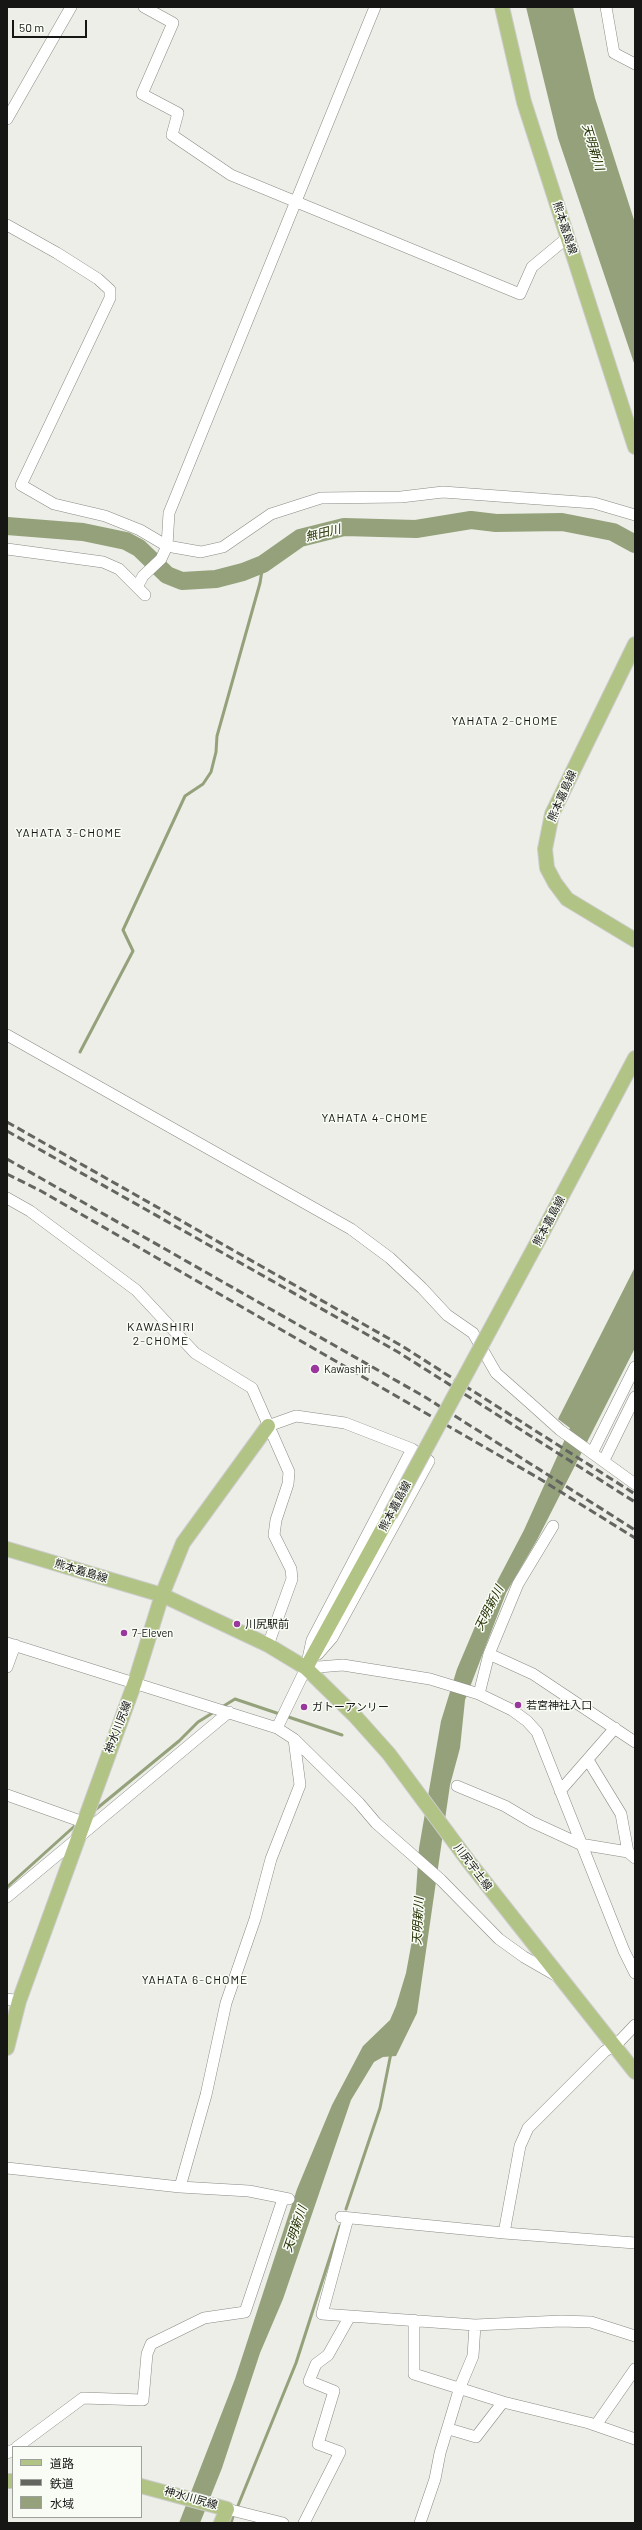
<!DOCTYPE html>
<html>
<head>
<meta charset="utf-8">
<style>
	body { margin:0 }
	#map { position:relative; width:642px; height:2530px; overflow:hidden; background:#eceee7; font-family:Barlow,"Noto Sans JP",sans-serif }
	canvas { display:block }
	.frame { position:absolute; inset:0; border:8px solid #161715; pointer-events:none }
	.legend { position:absolute; left:12px; top:2446px; width:130px; height:72px; box-sizing:border-box; background:#f9fcf5; border:1px solid #9ea09b; margin:0; padding:5px 7px; list-style:none; font-size:12px; color:#161715 }
	.legend li { display:flex; align-items:center; gap:8px; height:20px }
	.legend b { width:20px; border:1px solid #9ea09b }
	.scale { position:absolute; left:12px; top:20px; width:75px; height:18px; box-sizing:border-box; border:2px solid #161715; border-top:0; padding-left:5px; font-size:12px; line-height:14px; white-space:nowrap; color:#161715; -webkit-text-stroke:3px #f9fcf5; paint-order:stroke }
</style>
</head>
<body>
<div id="map">
<canvas width="642" height="2530"></canvas>
<div class="frame"></div>
<ul class="legend">
<li><b style="height:5px;background:#b2c386"></b>道路</li>
<li><b style="height:5px;background:#636561"></b>鉄道</li>
<li><b style="height:11px;background:#94a17b"></b>水域</li>
</ul>
<div class="scale">50 m</div>
</div>
<script>
const g = document.querySelector('canvas').getContext('2d');
g.lineJoin = 'round';
function fillPath(path, color) {
  g.fillStyle = color;
  g.fill(path, 'evenodd');
}
function shape(rows) {
  const path = new Path2D();
  for (const r of rows) {
    path.moveTo(r[0], r[1]);
    for (let i = 2; i < r.length; i += 2) path.lineTo(r[i], r[i + 1]);
  }
  return path;
}
function strokePath(path, color, width, dash) {
  g.strokeStyle = color;
  g.lineWidth = width;
  g.lineCap = dash ? 'butt' : 'round';
  g.setLineDash(dash || []);
  g.stroke(path);
}
function drawText(font, color, halo, rows, align = 'center') {
  g.font = font + ' Barlow,"Noto Sans JP",sans-serif';
  g.lineWidth = 3;
  g.setLineDash([]);
  g.textBaseline = 'middle';
  g.strokeStyle = halo;
  g.fillStyle = color;
  for (const [text, x, y, turn = 0] of rows) {
    g.save();
    g.translate(x, y);
    g.rotate((+turn || 0) * Math.PI / 180);
    g.textAlign = isNaN(turn) ? turn : align;
    if (halo) g.strokeText(text, 0, 0);
    g.fillText(text, 0, 0);
    g.restore();
  }
}
fillPath(shape([
	[526,7,573,7,595,98,635,223,635,366,558,138],
	[635,1267,635,1348,537,1540,506,1593,465,1700,460,1748,450,1785,417,2013,396,2056,383,2057,374,2062,351,2100,283,2299,260,2353,222,2468,200,2523,179,2523,235,2379,297,2189,332,2105,363,2046,390,2020,396,2006,406,1973,413,1935,419,1848,441,1721,457,1669,482,1610,524,1530,570,1428,558,1419]
]), '#94a17b');
strokePath(shape([
	[80,1052,133,951,123,930,185,796,203,784,211,772,216,752,217,736,260,583,263,564],
	[222,1707,235,1699,342,1735],
	[95,1810,179,1741,198,1722,214,1712],
	[7,1887,78,1823],
	[346,2209,380,2108,391,2053],
	[237,2508,296,2363,340,2226],
	[231,2523,234,2513]
]), '#94a17b', 3);
strokePath(shape([
	[7,526,83,532,126,541,139,548,167,575,182,581,216,579,243,572,263,564,300,538,344,527,416,529,471,520,496,523,562,522,613,532,635,544]
]), '#94a17b', 18);
const minor = shape([
	[144,7,173,23,142,94,178,113,172,135,231,175,520,294,532,267,568,237],
	[606,7,614,53,635,64],
	[7,119,71,7],
	[7,225,57,253,98,279,110,290,110,298,21,485,54,504,105,516,140,530,167,546,201,552,223,547,271,514,321,498,401,497,443,492,594,503,635,515],
	[7,549,103,562,119,569,145,595],
	[137,587,143,576,161,559,167,546,169,513,375,7],
	[7,1035,351,1229,390,1258,422,1288,447,1315,473,1333,496,1373,530,1403,560,1430,635,1484],
	[7,1198,30,1211,136,1290,195,1353,252,1388,289,1472,288,1484,276,1520,274,1535,291,1569,292,1579,268,1645],
	[268,1426,296,1416,345,1423,412,1449,429,1461,332,1638,318,1654],
	[592,1453,635,1367],
	[605,1458,635,1397],
	[7,1643,277,1728,294,1739,359,1803,376,1823,441,1880,499,1939,524,1957,557,1976],
	[489,1654,533,1674,635,1742],
	[7,1667,15,1645],
	[306,1668,343,1665,430,1679,479,1694,512,1710,527,1721,537,1732,624,1951,635,1973],
	[479,1694,489,1654,518,1584,553,1526],
	[277,1728,306,1668,312,1640,412,1449],
	[588,1760,621,1814,628,1852],
	[457,1786,505,1806,532,1822,580,1844,628,1852,635,1858],
	[560,1791,615,1728],
	[7,1795,83,1822],
	[7,1897,229,1712],
	[7,1999,19,2001],
	[7,2168,180,2187,249,2191,289,2199],
	[180,2187,206,2095,226,2003,255,1919,271,1859,300,1785,294,1739],
	[341,2217,504,2233,635,2243],
	[348,2218,322,2314,475,2325,561,2321,591,2322,635,2336],
	[504,2233,520,2146,528,2128,605,2051,616,2045,635,2025],
	[414,2320,414,2374,503,2402,589,2423,635,2439],
	[596,2425,635,2369],
	[449,2429,476,2437,503,2402],
	[17,2447,83,2398,143,2400,147,2354,151,2344,204,2318,245,2312,283,2199],
	[7,2453,13,2450],
	[227,2509,283,2523],
	[304,2523,340,2452,318,2444,334,2391,309,2381,316,2364,328,2355,350,2316],
	[420,2523,435,2479,440,2453,460,2387,473,2356,475,2325]
]);
const major = shape([
	[502,7,524,102,635,447],
	[635,644,552,814,545,849,547,868,555,883,567,899,635,940],
	[539,1239,635,1058],
	[7,1549,162,1595,268,1645,306,1668,355,1716,389,1754,469,1862,635,2072],
	[306,1668,390,1515],
	[7,2048,19,2001,135,1682,162,1595,183,1543,268,1426],
	[7,2481,13,2481],
	[141,2486,227,2509,221,2523]
]);
strokePath(minor, '#898b85', 12);
strokePath(major, '#ccc', 16);
strokePath(minor, '#fff', 11);
strokePath(major, '#b2c386', 14);
strokePath(shape([
	[7,1122,402,1346,635,1494],
	[7,1131,398,1352,635,1502],
	[7,1159,425,1397,635,1530],
	[7,1174,41,1191,540,1479,635,1538]
]), '#636561', 3, [8, 4]);
const majorBridge = shape([
	[390,1515,539,1239]
]);
strokePath(majorBridge, '#ccc', 16, []);
strokePath(majorBridge, '#b2c386', 14);
for (const [x, y, r, color] of [
	[315,1369,5,"#9a379d"],
	[237,1624,4,"#9a379d"],
	[124,1633,4,"#9a379d"],
	[518,1705,4,"#9a379d"],
	[304,1707,4,"#9a379d"]
]) {
  const dot = new Path2D();
  dot.arc(x, y, r, 0, 2 * Math.PI);
  g.fillStyle = color;
  g.fill(dot);
  strokePath(dot, '#f9fcf5', 1.5);
}
drawText('11px', '#161715', '#f9fcf5', [
	["熊本嘉島線",565,228,72],
	["熊本嘉島線",562,796,-66],
	["熊本嘉島線",549,1221,-62],
	["熊本嘉島線",395,1506,-62],
	["熊本嘉島線",81,1571,17],
	["神水川尻線",118,1727,-69],
	["川尻宇土線",473,1867,53],
	["神水川尻線",191,2498,16]
]);
drawText('11px', '#161715', '#f9fcf5', [
	["Kawashiri",324,1369],
	["川尻駅前",245,1624],
	["7-Eleven",132,1633],
	["若宮神社入口",526,1705],
	["ガトーアンリー",312,1707]
], 'left');
drawText('italic 12px', '#232f00', '#f9fcf5', [
	["天明新川",593,147,73],
	["無田川",323,533,-14],
	["天明新川",489,1608,-63],
	["天明新川",418,1921,-87],
	["天明新川",295,2229,-71]
]);
g.letterSpacing = '1px';
drawText('12px', '#161715', '#f9fcf5', [
	["YAHATA 2-CHOME",505,721],
	["YAHATA 3-CHOME",69,833],
	["YAHATA 4-CHOME",375,1118],
	["KAWASHIRI",161,1327],
	["2-CHOME",161,1341],
	["YAHATA 6-CHOME",195,1980]
]);
g.letterSpacing = '0px';
</script>
</body>
</html>
